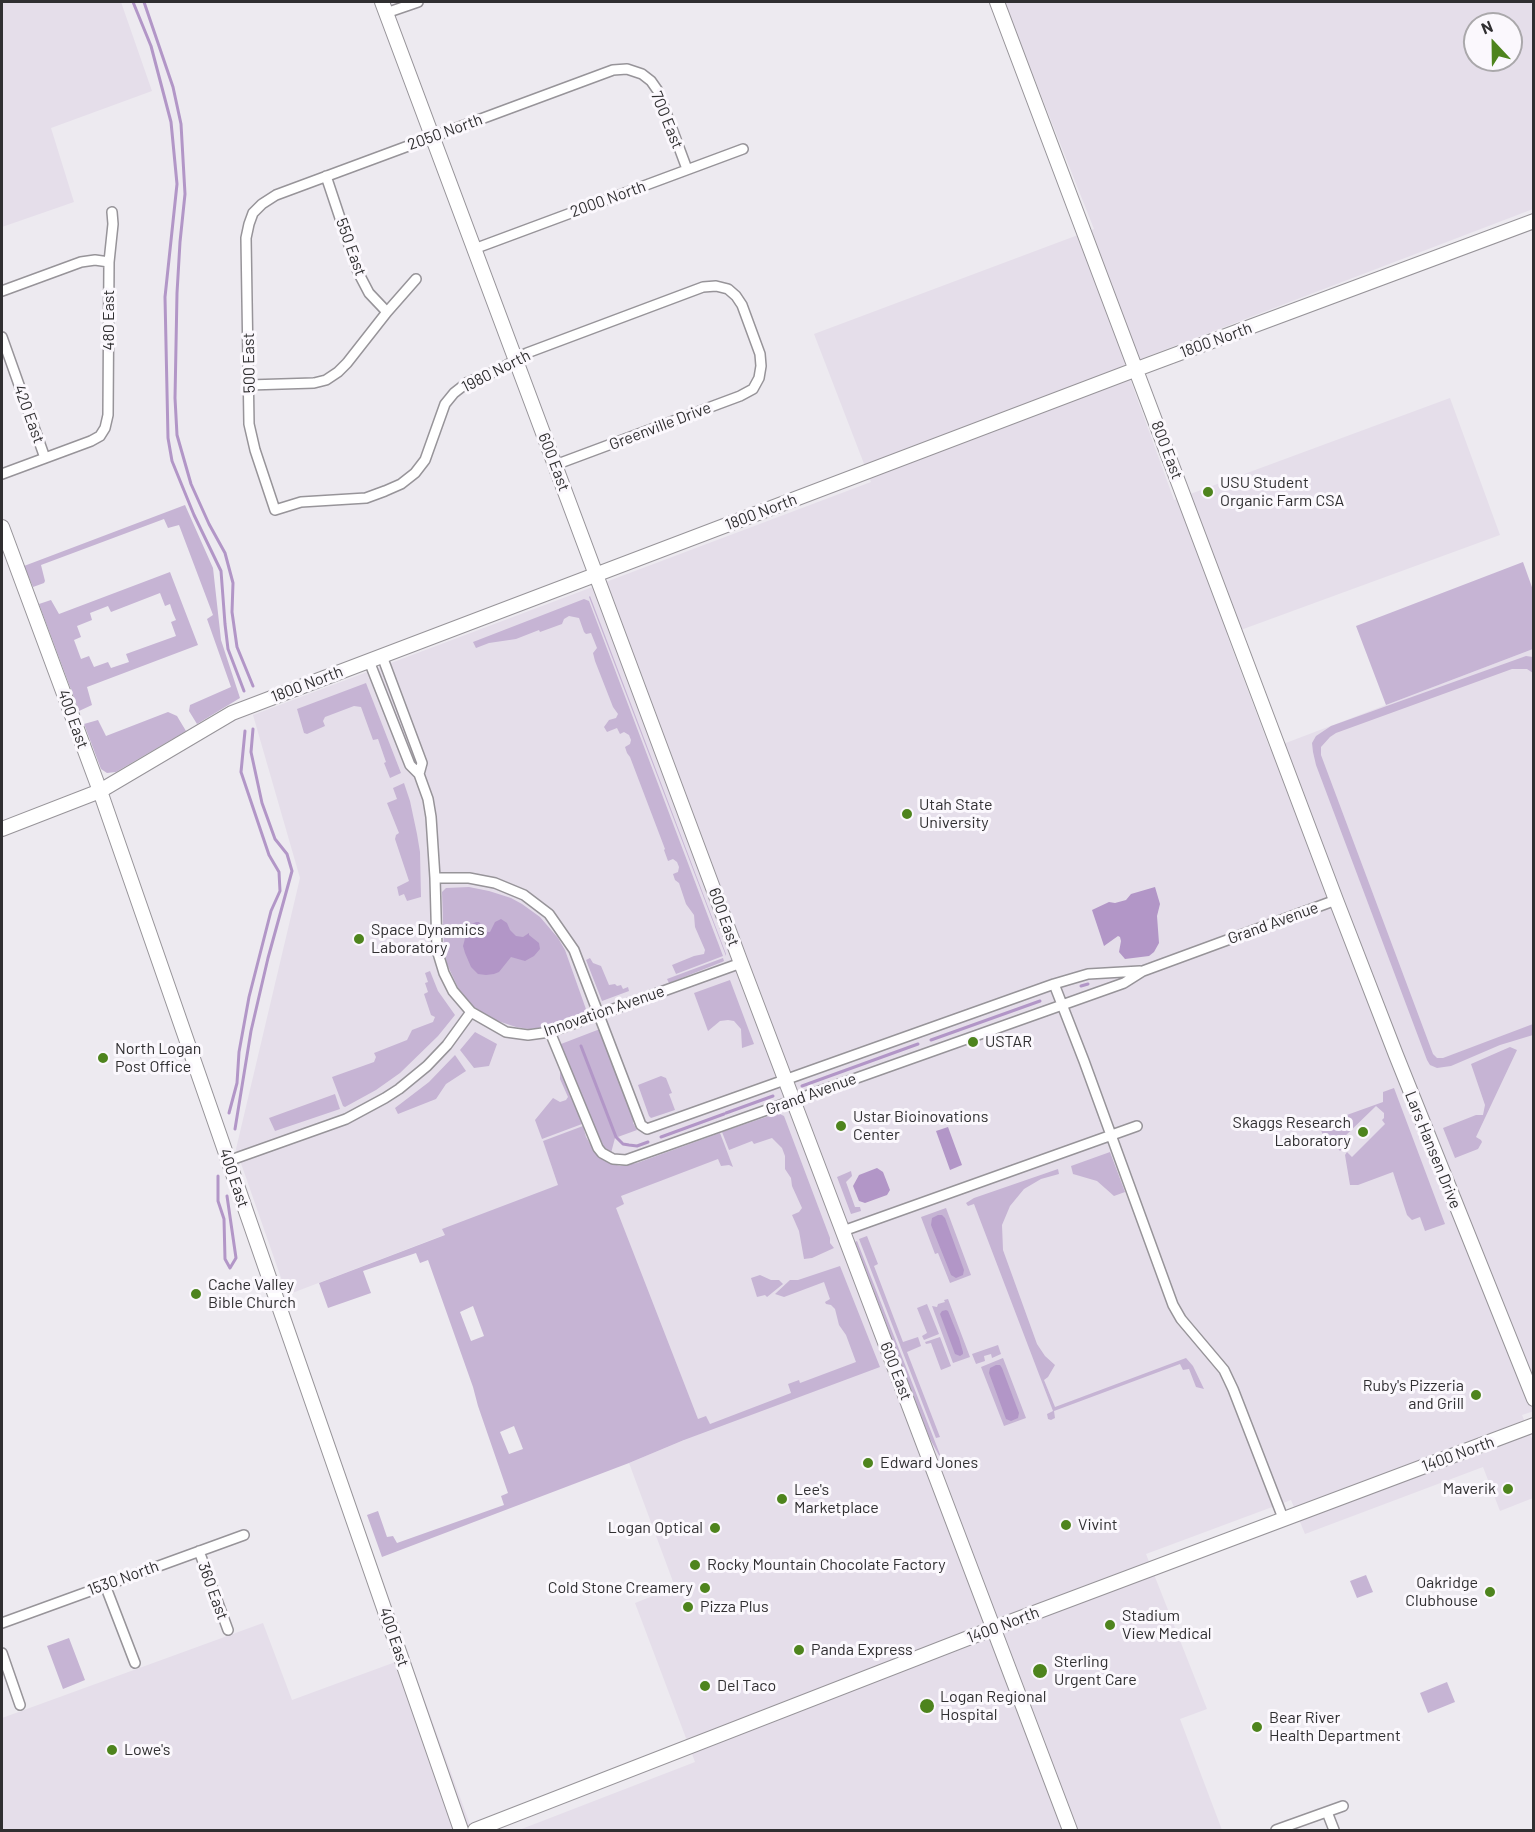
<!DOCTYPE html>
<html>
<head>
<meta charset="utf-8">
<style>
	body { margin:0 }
	#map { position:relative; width:1535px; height:1832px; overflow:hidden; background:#edeaf0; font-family:Barlow,sans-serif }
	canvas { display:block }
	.frame { position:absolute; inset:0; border:3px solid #302f31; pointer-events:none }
	.north { position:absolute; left:1463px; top:12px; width:60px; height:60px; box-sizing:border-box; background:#fbf8fd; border:2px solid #aaa8ab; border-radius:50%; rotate:338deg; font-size:16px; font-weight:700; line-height:24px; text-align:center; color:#302f31 }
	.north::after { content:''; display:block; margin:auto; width:21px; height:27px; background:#4e841d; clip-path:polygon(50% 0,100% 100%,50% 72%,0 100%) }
</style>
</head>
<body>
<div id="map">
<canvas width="1535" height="1832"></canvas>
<div class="frame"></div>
<div class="north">N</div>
</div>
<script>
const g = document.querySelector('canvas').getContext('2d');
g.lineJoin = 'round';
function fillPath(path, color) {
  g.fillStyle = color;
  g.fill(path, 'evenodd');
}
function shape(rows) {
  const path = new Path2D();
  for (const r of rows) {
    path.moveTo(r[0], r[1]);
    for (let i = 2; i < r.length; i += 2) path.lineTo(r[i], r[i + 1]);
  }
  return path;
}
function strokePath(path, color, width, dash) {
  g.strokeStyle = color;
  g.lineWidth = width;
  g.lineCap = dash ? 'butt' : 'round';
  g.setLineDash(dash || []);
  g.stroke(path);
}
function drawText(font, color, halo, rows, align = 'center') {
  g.font = font + ' Barlow,sans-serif';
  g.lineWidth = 6;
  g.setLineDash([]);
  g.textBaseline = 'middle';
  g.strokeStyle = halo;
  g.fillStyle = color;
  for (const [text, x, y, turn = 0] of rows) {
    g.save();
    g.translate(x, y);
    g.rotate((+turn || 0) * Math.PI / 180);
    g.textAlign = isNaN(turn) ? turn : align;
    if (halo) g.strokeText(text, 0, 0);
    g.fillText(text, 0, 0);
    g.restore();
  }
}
fillPath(shape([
	[2,2,121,2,152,91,51,128,74,202,2,227],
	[1004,2,1533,2,1533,209,1125,365,1174,500,1450,398,1500,535,1227,635,1270,749,1533,649,1534,1411,1522,1415,1533,1441,1533,1498,1500,1511,1483,1467,1305,1534,1291,1500,1146,1554,1207,1709,1180,1719,1222,1830,519,1830,695,1762,635,1603,675,1587,629,1463,684,1440,588,1180,287,1295,236,1149,300,878,253,715,871,482,814,334,1094,229],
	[1475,24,1511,24,1511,60,1475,60],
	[263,1623,292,1700,409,1657,472,1830,2,1830,2,1718]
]), '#e5deea');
fillPath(shape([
	[185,505,213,568,221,640,240,698,197,724,189,711,190,705,231,687,207,619,213,615,179,525,168,528,164,519,41,565,45,581,44,583,33,587,24,566],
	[1523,562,1533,590,1533,649,1386,705,1356,626],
	[170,572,198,645,87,687,92,705,79,711,39,604,51,600,59,614],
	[160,593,165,606,170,604,173,613,176,620,171,622,176,636,126,654,129,662,111,668,108,662,94,667,89,656,81,659,74,640,81,637,77,626,92,620,90,613,108,606,111,612],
	[590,596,726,954,726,956,589,597],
	[584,599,589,601,723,956,676,974,672,965,694,956,704,954,705,950,695,927,694,915,686,904,679,883,675,880,673,874,678,872,679,867,677,862,673,859,668,861,664,850,665,849,630,757,627,753,625,747,630,744,631,740,629,735,624,732,620,734,617,728,607,732,604,727,609,720,616,718,618,714,613,707,595,661,593,653,597,648,591,633,586,634,584,632,579,618,569,616,564,619,562,624,540,632,539,630,516,639,489,643,476,648,473,642],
	[1526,656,1533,657,1533,673,1527,669,1512,669,1336,733,1330,737,1321,747,1321,755,1433,1054,1437,1058,1443,1058,1533,1024,1533,1035,1500,1045,1451,1066,1437,1068,1430,1065,1427,1060,1316,765,1313,752,1312,743,1316,736,1331,726],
	[366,683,401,773,390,778,384,763,386,762,378,739,373,740,361,707,354,706,325,717,323,721,325,726,307,734,304,733,297,709],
	[168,712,177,716,186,731,116,772,107,773,101,769,84,724,98,720,106,736],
	[404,783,410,801,417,834,420,852,421,897,407,901,404,894,399,896,397,887,409,881,395,839,396,835,399,833,387,803,397,799,393,788],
	[469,887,489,891,511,898,522,904,540,917,558,938,565,950,587,1012,558,1025,529,1029,516,1027,489,1018,469,1003,460,992,447,964,444,949,442,892,446,888],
	[590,958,593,963,601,966,609,985,615,984,617,986,621,985,623,989,628,987,629,991,602,1001,586,960],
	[723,958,724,961,722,962,669,983,667,979],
	[430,971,438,991,455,1015,438,1036,400,1073,376,1090,345,1107,343,1106,332,1077,374,1062,376,1057,374,1053,407,1040,412,1030,433,1022,435,1017,431,1015,424,994,428,992,425,983,428,982,425,973],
	[730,980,754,1044,742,1048,741,1029,734,1021,728,1020,720,1021,708,1031,694,993],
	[600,1029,634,1118,633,1123,637,1130,615,1138,611,1153,603,1147,598,1139,561,1044],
	[475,1032,497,1044,489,1066,474,1068,460,1050],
	[1510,1047,1517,1050,1476,1137,1481,1140,1482,1142,1478,1149,1455,1158,1443,1128,1476,1115,1483,1115,1485,1105,1471,1064],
	[455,1055,466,1071,446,1084,436,1099,398,1114,395,1108,429,1082],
	[562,1071,582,1124,542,1139,535,1120,553,1098,560,1102,566,1100,568,1097,560,1079,560,1073],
	[661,1076,666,1078,672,1093,669,1094,675,1110,651,1118,649,1116,638,1085],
	[1394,1088,1445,1224,1425,1231,1420,1217,1412,1220,1407,1215,1393,1172,1358,1185,1350,1185,1345,1155,1347,1152,1352,1157,1385,1124,1382,1120,1384,1118,1384,1113,1376,1106,1341,1140,1346,1145,1340,1151,1335,1145,1327,1146,1319,1125,1383,1102,1383,1092],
	[335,1094,340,1109,275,1131,269,1118],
	[778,1113,784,1116,830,1238,830,1243,834,1248,812,1258,804,1259,799,1231,792,1215,799,1212,802,1208,792,1186,791,1178,785,1169,785,1156,782,1148,772,1138,754,1144,752,1141,729,1150,722,1132],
	[583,1126,586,1137,595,1152,607,1162,620,1166,637,1163,720,1133,733,1167,729,1165,721,1166,718,1159,621,1196,624,1204,616,1208,698,1419,706,1416,710,1424,791,1393,788,1384,799,1380,800,1383,856,1362,846,1335,839,1325,835,1309,831,1305,826,1304,825,1302,830,1299,824,1282,784,1297,775,1294,790,1280,798,1280,840,1266,880,1367,684,1440,629,1463,382,1557,367,1515,378,1511,387,1537,393,1536,397,1543,504,1505,501,1496,508,1493,478,1406,473,1387,428,1260,420,1263,416,1253,363,1271,371,1293,328,1308,319,1283,445,1235,442,1229,558,1185,543,1141],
	[473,1306,484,1336,471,1341,460,1312],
	[514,1426,523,1449,509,1454,500,1432],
	[1110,1152,1125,1192,1114,1196,1097,1181,1073,1174,1071,1166],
	[1058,1169,1059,1174,1041,1179,1024,1189,1010,1206,1002,1225,1003,1250,1037,1344,1045,1356,1055,1365,1048,1377,1044,1380,1055,1407,1186,1358,1193,1366,1204,1389,1196,1387,1189,1369,1183,1370,1180,1364,1054,1411,1055,1418,1051,1420,1048,1419,1047,1414,1053,1411,974,1204,968,1206,966,1203,974,1198],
	[851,1171,852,1176,846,1182,855,1207,860,1207,861,1211,851,1214,837,1177],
	[946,1208,971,1275,950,1283,938,1253,935,1254,921,1217],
	[867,1236,878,1264,874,1266,903,1342,918,1337,921,1346,907,1352,940,1437,936,1438,859,1239],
	[857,1241,941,1457,941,1459,929,1437,855,1242],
	[760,1275,771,1280,779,1280,783,1284,767,1297,765,1295,757,1297,751,1278],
	[948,1299,970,1357,953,1363,932,1306,937,1307,938,1304,945,1302,944,1300],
	[927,1304,939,1334,924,1340,922,1336,927,1333,917,1308],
	[940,1337,951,1366,941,1370,931,1343,926,1344,925,1342],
	[998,1345,1001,1354,992,1358,991,1354,984,1356,985,1361,976,1364,972,1354],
	[1003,1358,1026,1418,1004,1426,981,1367],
	[1366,1575,1373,1592,1357,1598,1350,1581],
	[69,1638,85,1680,63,1689,47,1646],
	[1447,1682,1455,1702,1428,1713,1420,1693]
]), '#c6b4d4');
fillPath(shape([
	[1155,887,1160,904,1157,916,1159,943,1154,952,1149,956,1125,959,1119,952,1121,941,1120,937,1118,936,1104,946,1092,910,1109,902,1115,903,1126,900,1131,894],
	[501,919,507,923,510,930,516,936,523,937,529,933,529,935,539,943,540,949,534,956,525,961,511,957,499,972,494,974,486,975,478,974,471,967,465,953,463,946,467,931,472,924,476,922,479,922,487,932,490,932,495,922],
	[948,1127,962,1165,950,1170,936,1131],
	[877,1168,883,1172,890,1190,887,1195,865,1203,859,1201,853,1186,859,1175],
	[938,1215,942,1215,945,1218,964,1270,963,1275,956,1278,951,1275,931,1225,932,1218],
	[946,1310,948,1311,959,1338,963,1352,963,1354,960,1356,955,1354,940,1314,942,1311],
	[996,1365,1000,1365,1002,1368,1019,1413,1018,1418,1011,1421,1006,1419,989,1373,990,1368]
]), '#b296c7');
strokePath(shape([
	[133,2,151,46,171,122,177,184,165,297,168,438,172,461,194,515,221,571,225,624,228,649,244,691],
	[144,2,173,87,181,124,185,194,180,242,177,293,175,398,177,435,191,484,209,524,225,553,233,583,232,612,237,647,253,686],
	[1081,986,1088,984],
	[931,1040,1040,1001],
	[581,1046,616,1137,623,1144,629,1145,637,1146,648,1142],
	[802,1086,918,1044],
	[229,1113,237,1083,239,1052,249,997,271,911,280,891,279,872,269,855,241,772,245,731],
	[726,1113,773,1096],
	[235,1129,251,1031,268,958,292,871,287,854,275,839,262,803,251,752,253,729],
	[661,1137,724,1114],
	[218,1176,218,1201,224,1219,225,1259,230,1268],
	[227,1196,236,1258,230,1268]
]), '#b296c7', 3);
const street = shape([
	[386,13,418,2],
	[326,176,358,272,369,293,387,312],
	[474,249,743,149],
	[2,291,81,262,95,260,109,262],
	[2,337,45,458],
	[249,385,314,383,326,380,338,372,347,363,387,312,416,279],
	[555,465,740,396,753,389,759,378,761,366,760,354,742,305,736,296,728,289,716,286,703,287,527,353,499,370,468,382,454,393,445,404,425,460,415,473,401,484,385,491,366,498,301,502,275,510,255,450,249,424,246,238,249,224,253,213,262,204,276,195,613,70,627,69,642,74,651,81,658,91,687,169],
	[2,474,91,441,100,436,105,428,108,415,109,262,113,224,112,212],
	[382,656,422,763,419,774],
	[369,661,410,765,419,774,428,799,431,817,435,878,437,950,444,973,453,991,471,1012,506,1032,528,1035,550,1032,741,963],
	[435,878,469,878,495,883,524,895,549,914,574,950,641,1125,647,1129,1054,984,1088,974,1140,971],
	[1054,984,1084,1061,1173,1305,1181,1319,1224,1370,1233,1389,1283,1518],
	[550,1032,598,1148,602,1153,613,1159,626,1160,1124,983,1143,971,1336,900],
	[228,1161,346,1119,385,1098,399,1089,427,1066,447,1045,471,1012],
	[843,1231,1137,1126],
	[199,1551,228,1630],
	[105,1585,135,1663],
	[2,1623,244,1535],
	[2,1653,20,1705],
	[1327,1812,1334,1830],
	[1276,1830,1343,1806]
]);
const secondary = shape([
	[382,2,741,963,1070,1830],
	[997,2,1336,900,1396,1055,1534,1399],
	[2,527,100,791,461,1830],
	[2,829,100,791,232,713,1137,369,1534,221],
	[475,1830,994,1628,1534,1425]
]);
strokePath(street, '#979499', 12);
strokePath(secondary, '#979499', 16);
strokePath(street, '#fff', 9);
strokePath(secondary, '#fff', 14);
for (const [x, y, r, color] of [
	[1208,492,6,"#4e841d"],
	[907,814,6,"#4e841d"],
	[359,939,6,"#4e841d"],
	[973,1042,6,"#4e841d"],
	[103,1058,6,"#4e841d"],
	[841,1126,6,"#4e841d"],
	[1363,1132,6,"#4e841d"],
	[196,1294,6,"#4e841d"],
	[1476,1395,6,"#4e841d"],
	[868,1463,6,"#4e841d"],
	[1508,1489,6,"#4e841d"],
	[782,1499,6,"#4e841d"],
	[1066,1525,6,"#4e841d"],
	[715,1528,6,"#4e841d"],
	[695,1565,6,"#4e841d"],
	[705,1588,6,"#4e841d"],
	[1490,1592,6,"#4e841d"],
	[688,1607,6,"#4e841d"],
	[1110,1625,6,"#4e841d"],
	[799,1650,6,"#4e841d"],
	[1040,1671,8,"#4e841d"],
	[705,1686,6,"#4e841d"],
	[927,1706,8,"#4e841d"],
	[1257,1727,6,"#4e841d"],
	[112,1750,6,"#4e841d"]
]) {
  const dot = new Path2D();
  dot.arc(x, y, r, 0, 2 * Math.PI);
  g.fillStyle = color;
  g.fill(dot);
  strokePath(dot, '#fbf8fd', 2);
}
drawText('16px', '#302f31', '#fbf8fd', [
	["700 East",667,120,68],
	["2050 North",445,132,-20],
	["2000 North",608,199,-20],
	["550 East",351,247,70],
	["480 East",109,320,-90],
	["1800 North",1216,340,-20],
	["500 East",249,363,-91],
	["1980 North",496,371,-27],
	["420 East",29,414,70],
	["Greenville Drive",660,426,-21],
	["800 East",1167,450,69],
	["600 East",554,462,69],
	["1800 North",761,512,-21],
	["1800 North",307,684,-21],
	["400 East",73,719,70],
	["600 East",724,917,70],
	["Grand Avenue",1273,923,-20],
	["Innovation Avenue",604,1011,-19],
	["Grand Avenue",811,1094,-20],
	["Lars Hansen Drive",1433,1150,68],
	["400 East",234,1178,71],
	["600 East",896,1371,69],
	["1400 North",1458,1454,-20],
	["1530 North",123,1578,-20],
	["360 East",213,1591,70],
	["1400 North",1003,1625,-21],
	["400 East",394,1637,71]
]);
drawText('16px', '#302f31', '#fbf8fd', [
	["USU Student",1220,483],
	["Organic Farm CSA",1220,501],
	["Utah State",919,805],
	["University",919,823],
	["Space Dynamics",371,930],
	["Laboratory",371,948],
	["USTAR",985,1042],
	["North Logan",115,1049],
	["Post Office",115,1067],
	["Ustar Bioinovations",853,1117],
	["Center",853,1135],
	["Skaggs Research",1351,1123,"right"],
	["Laboratory",1351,1141,"right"],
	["Cache Valley",208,1285],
	["Bible Church",208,1303],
	["Ruby's Pizzeria",1464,1386,"right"],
	["and Grill",1464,1404,"right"],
	["Edward Jones",880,1463],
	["Maverik",1496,1489,"right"],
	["Lee's",794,1490],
	["Marketplace",794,1508],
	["Vivint",1078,1525],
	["Logan Optical",703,1528,"right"],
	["Rocky Mountain Chocolate Factory",707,1565],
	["Oakridge",1478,1583,"right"],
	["Clubhouse",1478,1601,"right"],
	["Cold Stone Creamery",693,1588,"right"],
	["Pizza Plus",700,1607],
	["Stadium",1122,1616],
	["View Medical",1122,1634],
	["Panda Express",811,1650],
	["Sterling",1054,1662],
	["Urgent Care",1054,1680],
	["Del Taco",717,1686],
	["Logan Regional",940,1697],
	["Hospital",940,1715],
	["Bear River",1269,1718],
	["Health Department",1269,1736],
	["Lowe's",124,1750]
], 'left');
</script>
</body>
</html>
